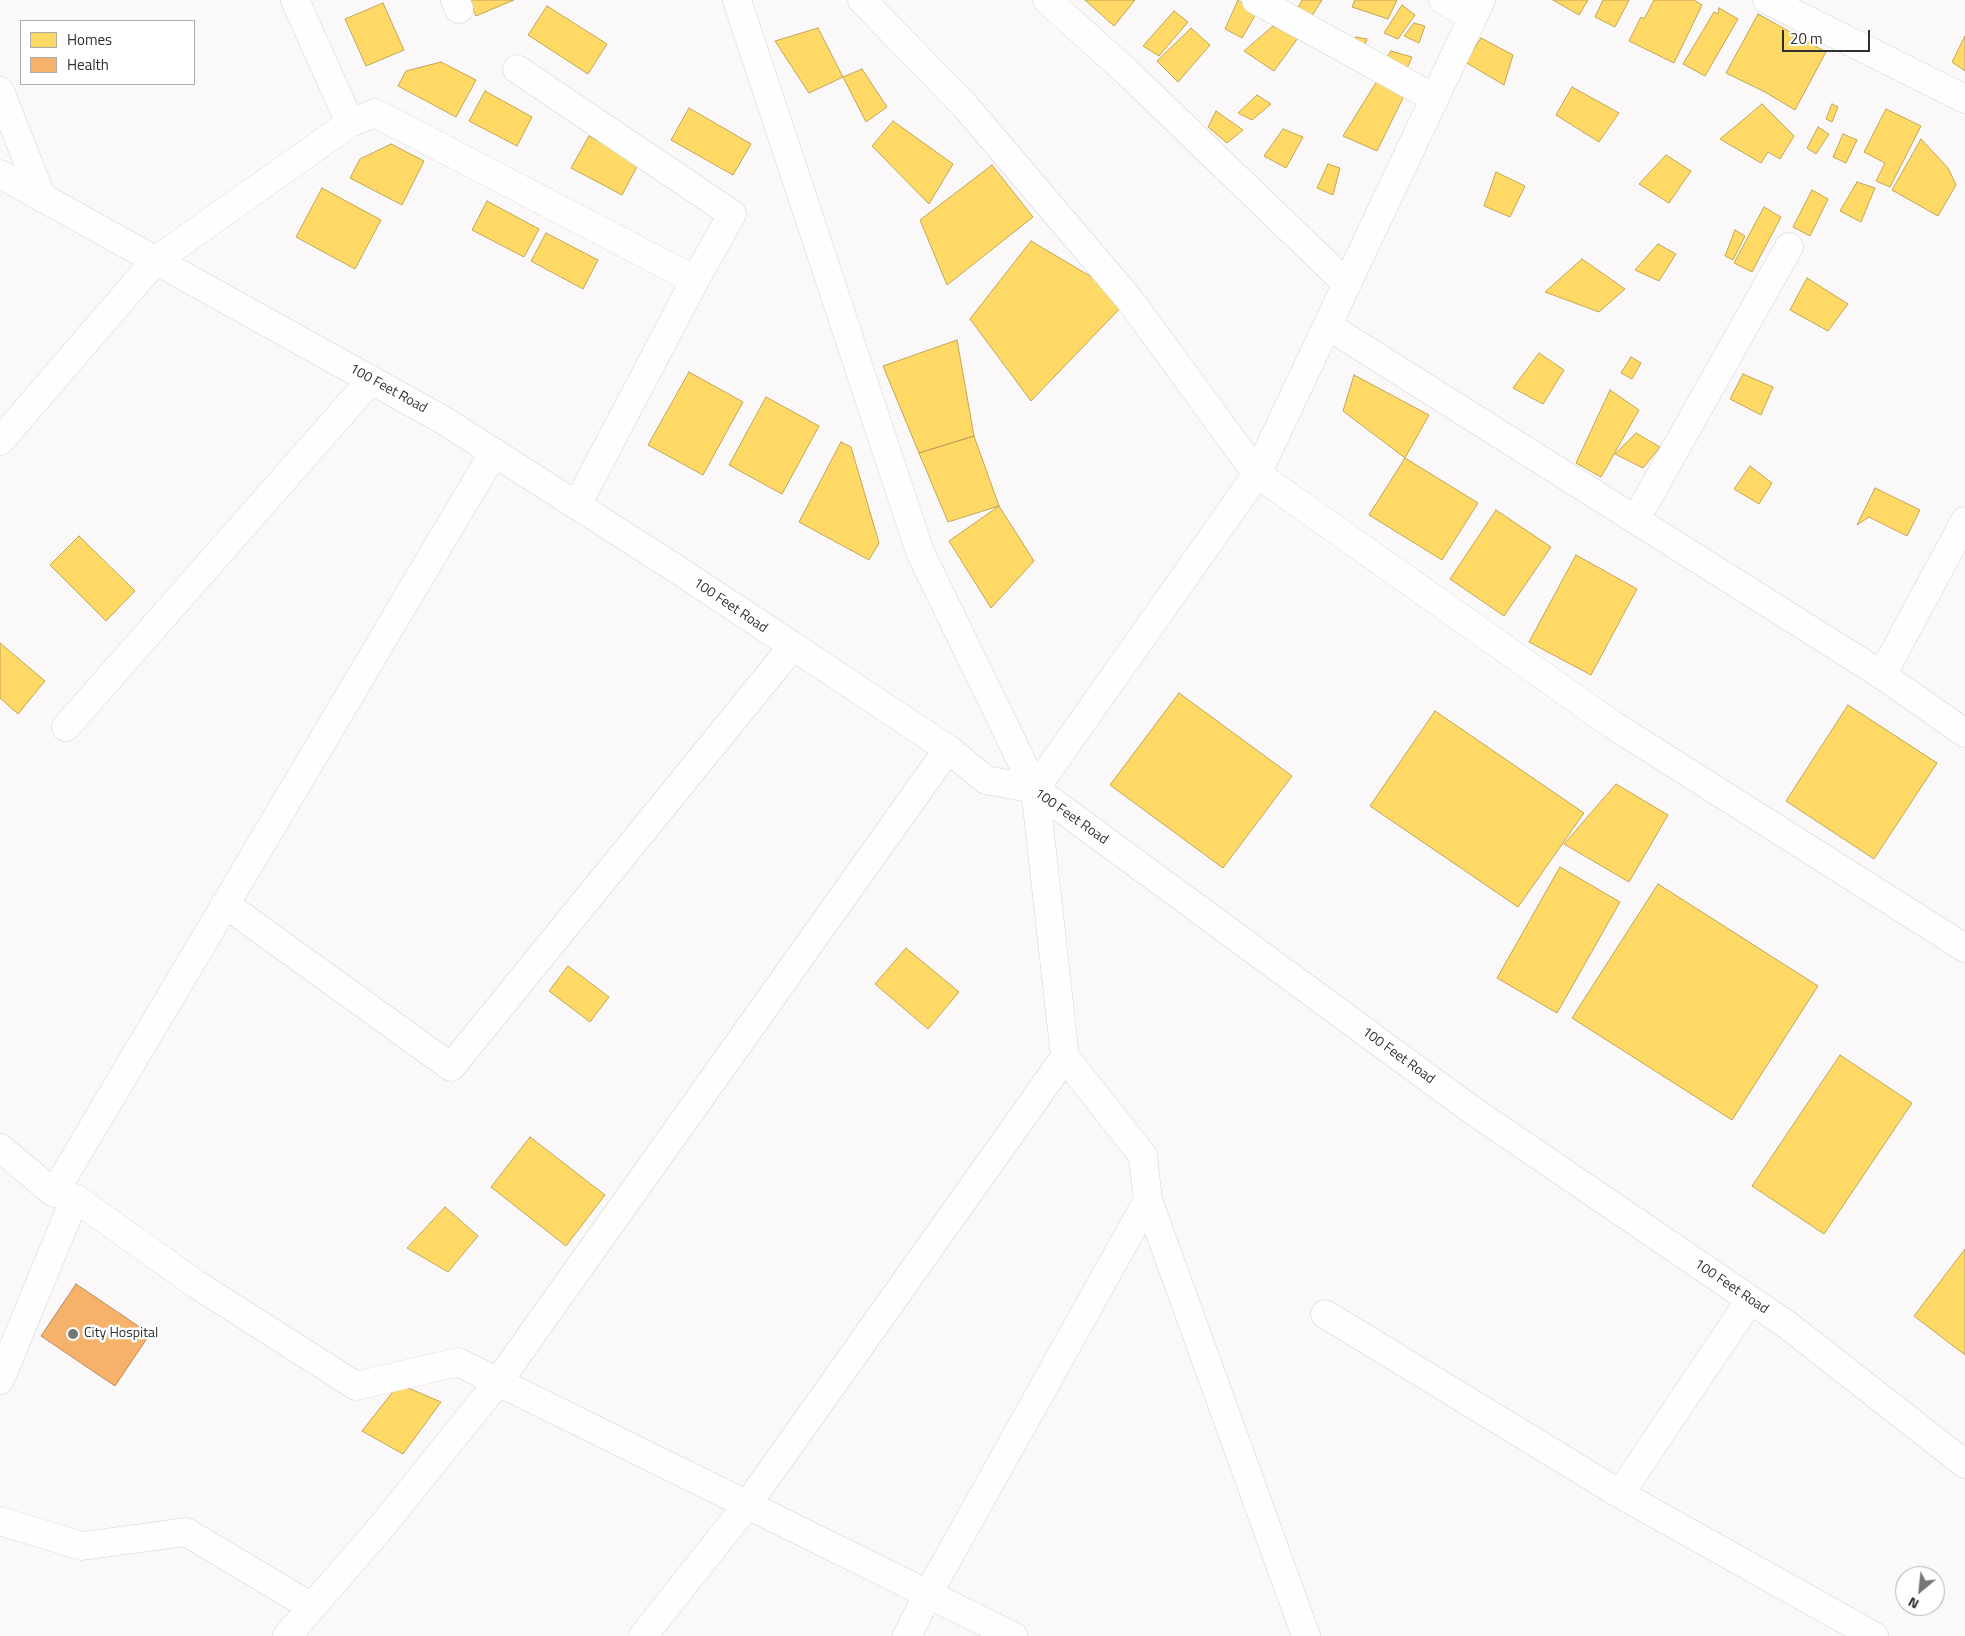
<!DOCTYPE html>
<html>
<head>
<meta charset="utf-8">
<style>
	body { margin:0 }
	#map { position:relative; width:1965px; height:1636px; overflow:hidden; background:#faf8f8; font-family:"Titillium Web",sans-serif }
	canvas { display:block }
	.legend { position:absolute; left:20px; top:20px; width:175px; height:65px; box-sizing:border-box; background:#fff; border:1px solid #adacac; margin:0; padding:6px 9px; list-style:none; font-size:15px; color:#313030 }
	.legend li { display:flex; align-items:center; gap:10px; height:25px }
	.legend b { width:25px; border:1px solid #adacac }
	.north { position:absolute; left:1895px; top:1566px; width:50px; height:50px; box-sizing:border-box; background:#fff; border:1px solid #adacac; border-radius:50%; rotate:208deg; font-size:14px; font-weight:700; line-height:20px; text-align:center; color:#313030 }
	.north::after { content:''; display:block; margin:auto; width:18px; height:22px; background:#777676; clip-path:polygon(50% 0,100% 100%,50% 72%,0 100%) }
	.scale { position:absolute; left:1782px; top:30px; width:88px; height:22px; box-sizing:border-box; border:2px solid #313030; border-top:0; padding-left:6px; font-size:15px; line-height:18px; white-space:nowrap; color:#313030; -webkit-text-stroke:4px #fff; paint-order:stroke }
</style>
</head>
<body>
<div id="map">
<canvas width="1965" height="1636"></canvas>
<ul class="legend">
<li><b style="height:14px;background:#ffd966"></b>Homes</li>
<li><b style="height:14px;background:#f6b26b"></b>Health</li>
</ul>
<div class="north">N</div>
<div class="scale">20 m</div>
</div>
<script>
const g = document.querySelector('canvas').getContext('2d');
g.lineJoin = 'round';
function fillPath(path, color) {
  g.fillStyle = color;
  g.fill(path, 'evenodd');
}
function shape(rows) {
  const path = new Path2D();
  for (const r of rows) {
    path.moveTo(r[0], r[1]);
    for (let i = 2; i < r.length; i += 2) path.lineTo(r[i], r[i + 1]);
  }
  return path;
}
function strokePath(path, color, width, dash) {
  g.strokeStyle = color;
  g.lineWidth = width;
  g.lineCap = dash ? 'butt' : 'round';
  g.setLineDash(dash || []);
  g.stroke(path);
}
function drawText(font, color, halo, rows, align = 'center') {
  g.font = font + ' "Titillium Web",sans-serif';
  g.lineWidth = 5;
  g.setLineDash([]);
  g.textBaseline = 'middle';
  g.strokeStyle = halo;
  g.fillStyle = color;
  for (const [text, x, y, turn = 0] of rows) {
    g.save();
    g.translate(x, y);
    g.rotate((+turn || 0) * Math.PI / 180);
    g.textAlign = isNaN(turn) ? turn : align;
    if (halo) g.strokeText(text, 0, 0);
    g.fillText(text, 0, 0);
    g.restore();
  }
}
const homes = shape([
	[469,0,514,0,476,16,469,0],
	[1085,0,1135,0,1114,26,1085,0],
	[1238,0,1256,14,1242,38,1225,29,1238,0],
	[1302,0,1322,0,1310,19,1296,11,1302,0],
	[1355,0,1397,0,1388,19,1352,7,1355,0],
	[1553,0,1588,0,1579,15,1553,0],
	[1603,0,1629,0,1615,27,1595,17,1603,0],
	[1654,0,1694,0,1702,5,1674,63,1629,41,1641,17,1644,19,1654,0],
	[383,3,404,50,366,66,345,19,383,3],
	[1402,5,1415,15,1398,39,1384,33,1402,5],
	[547,6,607,44,588,74,528,35,547,6],
	[1719,8,1738,19,1705,76,1683,64,1714,12,1718,14,1719,8],
	[1174,11,1188,22,1159,56,1143,46,1174,11],
	[1758,14,1826,52,1795,110,1765,92,1726,73,1758,14],
	[1414,23,1425,26,1419,43,1404,36,1414,23],
	[1273,26,1298,38,1274,71,1244,51,1273,26],
	[818,28,843,77,809,93,775,41,818,28],
	[1191,28,1210,45,1178,82,1157,61,1191,28],
	[1965,36,1965,71,1952,62,1965,36],
	[1356,37,1367,39,1363,51,1354,48,1356,37],
	[1481,38,1513,55,1504,85,1465,62,1481,38],
	[1391,51,1412,57,1405,73,1383,63,1391,51],
	[441,62,476,80,456,117,398,86,406,71,441,62],
	[862,69,887,107,866,122,843,77,862,69],
	[1377,81,1404,96,1377,151,1343,136,1377,81],
	[1572,87,1619,113,1599,142,1556,115,1572,87],
	[485,91,532,117,517,146,469,121,485,91],
	[1257,95,1271,104,1252,120,1238,113,1257,95],
	[1762,104,1794,136,1780,159,1768,152,1761,163,1720,139,1762,104],
	[1832,104,1838,107,1832,122,1826,119,1832,104],
	[689,108,751,144,733,175,671,140,689,108],
	[1886,109,1921,126,1890,187,1876,181,1885,163,1864,152,1886,109],
	[1216,111,1243,130,1227,143,1208,127,1216,111],
	[893,121,953,164,929,204,872,146,893,121],
	[1818,127,1829,134,1816,154,1807,148,1818,127],
	[1283,129,1303,137,1286,168,1264,156,1283,129],
	[1843,134,1857,140,1846,163,1833,157,1843,134],
	[589,136,639,163,622,195,571,168,589,136],
	[1921,139,1948,168,1956,185,1938,216,1892,190,1921,139],
	[391,144,424,161,402,205,350,178,360,159,391,144],
	[1666,155,1691,171,1669,203,1639,184,1666,155],
	[1328,164,1340,168,1333,195,1317,188,1328,164],
	[992,165,1033,217,947,285,920,220,992,165],
	[1496,172,1525,186,1510,217,1484,206,1496,172],
	[1857,182,1875,188,1861,222,1840,211,1857,182],
	[322,188,381,220,355,269,296,237,322,188],
	[1812,190,1828,199,1810,236,1793,227,1812,190],
	[487,201,539,229,524,257,472,230,487,201],
	[1764,207,1781,217,1752,272,1734,263,1764,207],
	[1735,230,1745,236,1733,260,1725,256,1735,230],
	[546,233,598,260,583,289,531,261,546,233],
	[1031,241,1129,299,1031,401,970,319,1031,241],
	[1658,244,1676,254,1659,281,1635,270,1658,244],
	[1582,259,1625,289,1599,312,1545,292,1582,259],
	[1807,278,1848,304,1828,331,1790,310,1807,278],
	[957,340,974,436,919,453,883,366,957,340],
	[1539,353,1564,370,1543,404,1513,388,1539,353],
	[1631,357,1641,363,1632,379,1621,373,1631,357],
	[689,372,743,402,703,475,648,445,689,372],
	[1743,374,1773,387,1761,415,1730,399,1743,374],
	[1354,375,1429,415,1405,458,1343,411,1354,375],
	[1610,390,1639,410,1601,477,1576,463,1610,390],
	[766,397,819,426,782,494,729,465,766,397],
	[1636,433,1660,447,1643,468,1615,454,1636,433],
	[974,436,999,506,948,522,919,453,974,436],
	[841,442,851,447,879,543,869,560,799,522,841,442],
	[1405,458,1478,503,1442,560,1369,515,1405,458],
	[1750,466,1772,483,1759,504,1734,489,1750,466],
	[1875,488,1920,510,1907,536,1869,517,1857,525,1875,488],
	[999,506,1034,561,991,608,949,541,999,506],
	[1496,510,1551,547,1504,616,1450,579,1496,510],
	[79,536,135,591,106,621,50,565,79,536],
	[1576,555,1637,589,1591,675,1529,642,1576,555],
	[0,643,45,681,18,714,0,698,0,643],
	[1179,693,1292,776,1223,868,1110,785,1179,693],
	[1848,705,1937,763,1874,859,1786,801,1848,705],
	[1435,711,1584,813,1518,907,1370,806,1435,711],
	[1616,784,1668,815,1629,882,1564,844,1616,784],
	[1560,867,1620,902,1557,1013,1497,978,1560,867],
	[1658,884,1818,986,1732,1120,1572,1018,1658,884],
	[906,948,959,992,928,1029,875,984,906,948],
	[568,966,609,997,590,1022,549,991,568,966],
	[1840,1055,1912,1103,1824,1234,1752,1186,1840,1055],
	[530,1137,605,1195,566,1246,491,1187,530,1137],
	[445,1207,478,1236,448,1272,407,1248,445,1207],
	[1965,1249,1965,1355,1914,1316,1965,1249],
	[399,1384,441,1402,403,1454,362,1431,399,1384]
]);
fillPath(homes, '#ffd966');
strokePath(homes, '#c1a656', 1);
const health = shape([
	[76,1284,150,1334,115,1386,41,1336,76,1284]
]);
fillPath(health, '#f6b26b');
strokePath(health, '#bb8b59', 1);
const street = shape([
	[455,0,459,9],
	[737,0,920,552,1035,789,1065,1057,1143,1156,1148,1200,1306,1636],
	[862,0,966,107,1129,299,1257,474,1613,725,1965,948],
	[1047,0,1127,72,1347,284],
	[1256,0,1434,98],
	[1443,0,1473,17],
	[1767,0,1965,99],
	[517,69,732,214,695,280],
	[0,91,42,198],
	[350,123,375,113,695,280,577,505],
	[1328,326,1882,675,1965,733],
	[0,441,155,261,350,123,295,0],
	[1636,519,1789,247],
	[1882,675,1965,521],
	[66,727,371,380],
	[1035,789,1257,474,1481,0],
	[225,904,451,1067,792,647],
	[75,1198,196,1284,356,1386,458,1362,1013,1636],
	[1325,1314,1620,1494,1874,1636],
	[1620,1494,1750,1300],
	[0,1521,82,1546,186,1532,310,1606],
	[287,1636,383,1525,498,1382,948,749],
	[643,1636,747,1505,1065,1057],
	[907,1636,928,1594,1148,1200]
]);
const secondary = shape([
	[0,174,443,420,675,568,948,749,986,780,1035,789,1469,1108,1786,1324,1965,1464],
	[0,1148,54,1193,75,1198,0,1380],
	[54,1193,494,452]
]);
strokePath(street, '#d5d4d4', 29);
strokePath(secondary, '#d5d4d4', 29);
strokePath(street, '#fefefe', 28);
strokePath(secondary, '#fefefe', 28);
for (const [x, y, r, color] of [
	[73,1334,6,"#777676"]
]) {
  const dot = new Path2D();
  dot.arc(x, y, r, 0, 2 * Math.PI);
  g.fillStyle = color;
  g.fill(dot);
  strokePath(dot, '#fff', 2);
}
drawText('14px', '#313030', '#fff', [
	["100 Feet Road",388,389,29],
	["100 Feet Road",730,606,34],
	["100 Feet Road",1071,817,35],
	["100 Feet Road",1398,1056,36],
	["100 Feet Road",1731,1287,34]
]);
drawText('14px', '#313030', '#fff', [
	["City Hospital",84,1334]
], 'left');
</script>
</body>
</html>
